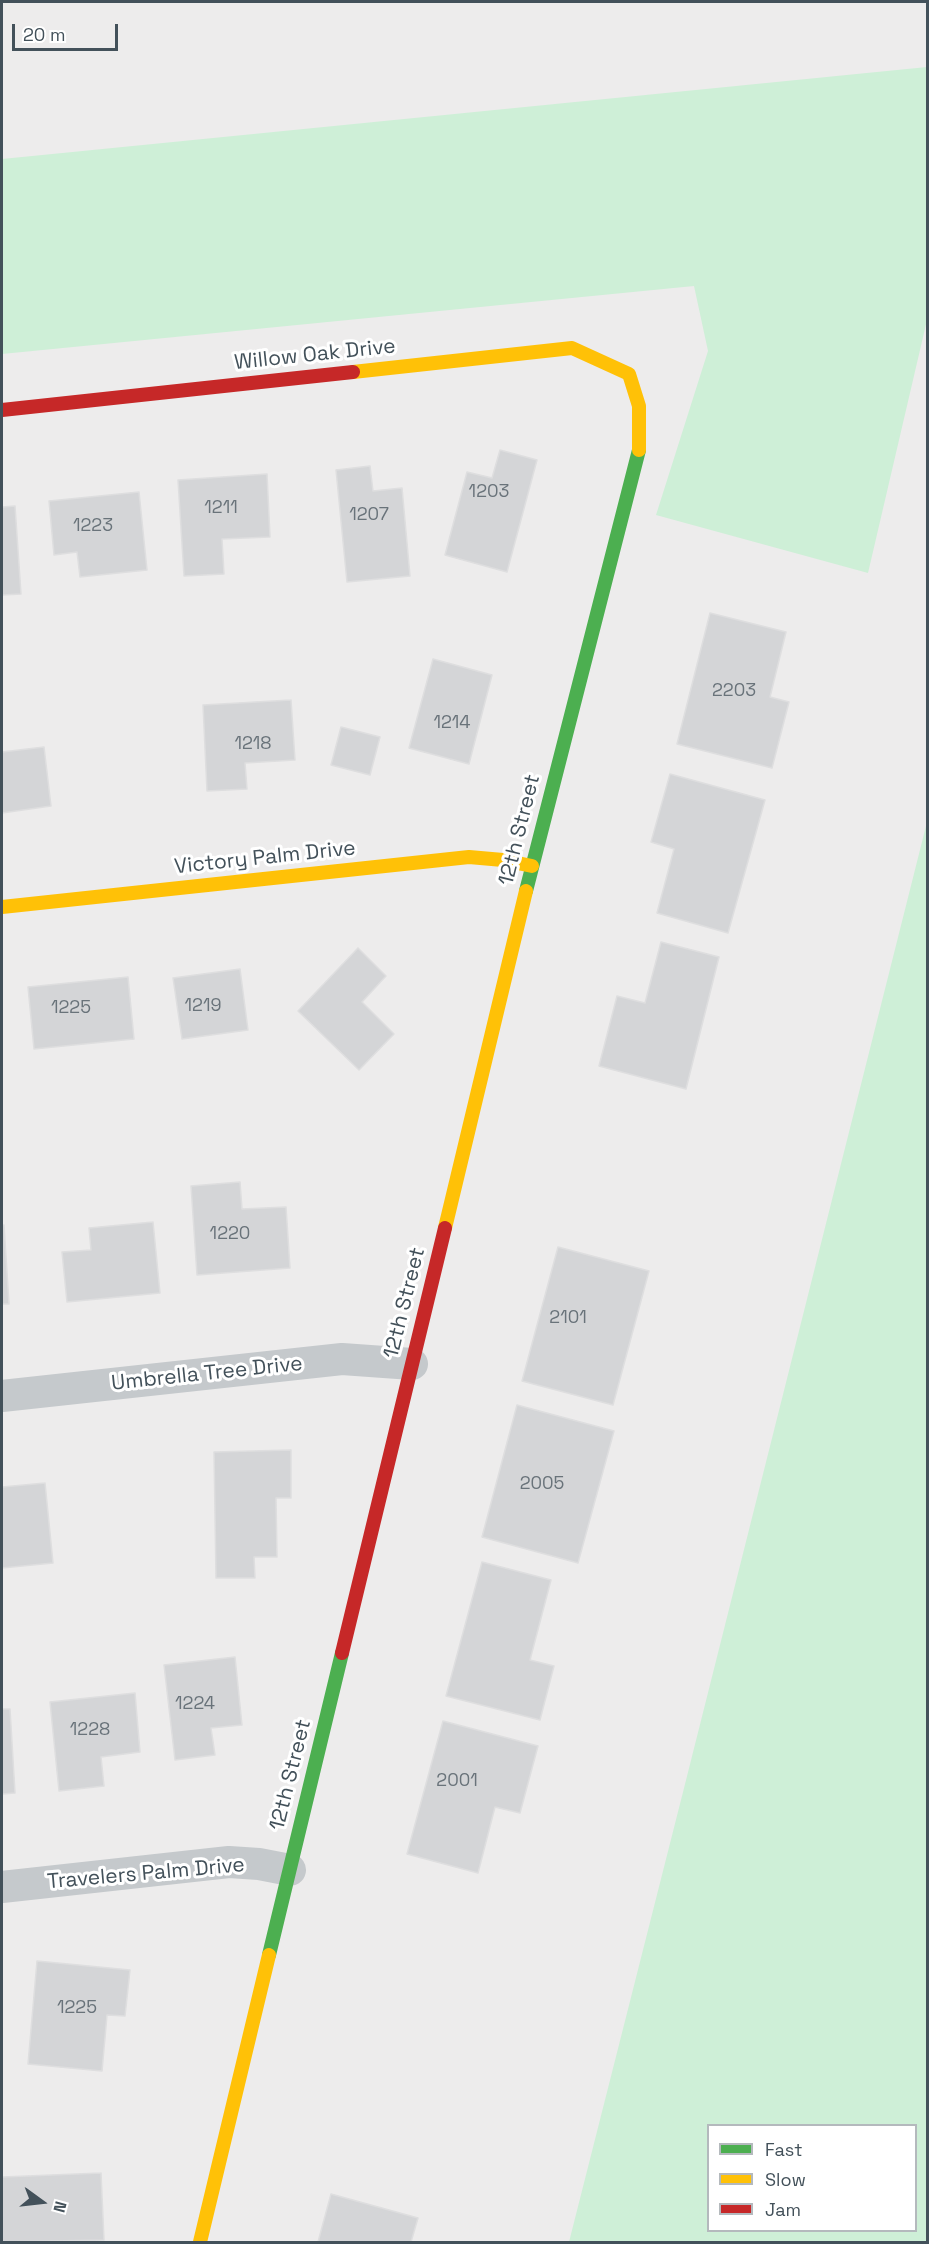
<!DOCTYPE html>
<html>
<head>
<meta charset="utf-8">
<style>
	body { margin:0 }
	#map { position:relative; width:929px; height:2244px; overflow:hidden; background:#edecec; font-family:"Space Grotesk",sans-serif }
	canvas { display:block }
	.frame { position:absolute; inset:0; border:3px solid #43515a; pointer-events:none }
	.legend { position:absolute; left:707px; top:2124px; width:210px; height:108px; box-sizing:border-box; background:#fff; border:2px solid #b4b9bd; margin:0; padding:8px 10px; list-style:none; font-size:18px; color:#43515a }
	.legend li { display:flex; align-items:center; gap:12px; height:30px }
	.legend b { width:30px; border:2px solid #b4b9bd }
	.north { position:absolute; left:12px; top:2172px; width:60px; height:60px; -webkit-text-stroke:4px #fff; paint-order:stroke; rotate:105deg; font-size:16px; font-weight:700; line-height:24px; text-align:center; color:#43515a }
	.north::after { content:''; display:block; margin:auto; width:21px; height:27px; background:#43515a; clip-path:polygon(50% 0,100% 100%,50% 72%,0 100%) }
	.scale { position:absolute; left:12px; top:24px; width:106px; height:27px; box-sizing:border-box; border:3px solid #43515a; border-top:0; padding-left:8px; font-size:18px; line-height:21px; white-space:nowrap; color:#43515a; -webkit-text-stroke:4px #fff; paint-order:stroke }
</style>
</head>
<body>
<div id="map">
<canvas width="929" height="2244"></canvas>
<div class="frame"></div>
<ul class="legend">
<li><b style="height:8px;background:#4caf50"></b>Fast</li>
<li><b style="height:8px;background:#ffc107"></b>Slow</li>
<li><b style="height:8px;background:#c62828"></b>Jam</li>
</ul>
<div class="north">N</div>
<div class="scale">20 m</div>
</div>
<script>
const g = document.querySelector('canvas').getContext('2d');
g.lineJoin = 'round';
function fillPath(path, color) {
  g.fillStyle = color;
  g.fill(path, 'evenodd');
}
function shape(rows) {
  const path = new Path2D();
  for (const r of rows) {
    path.moveTo(r[0], r[1]);
    for (let i = 2; i < r.length; i += 2) path.lineTo(r[i], r[i + 1]);
  }
  return path;
}
function strokePath(path, color, width, dash) {
  g.strokeStyle = color;
  g.lineWidth = width;
  g.lineCap = dash ? 'butt' : 'round';
  g.setLineDash(dash || []);
  g.stroke(path);
}
function drawText(font, color, halo, rows, align = 'center') {
  g.font = font + ' "Space Grotesk",sans-serif';
  g.lineWidth = 6;
  g.setLineDash([]);
  g.textBaseline = 'middle';
  g.strokeStyle = halo;
  g.fillStyle = color;
  for (const [text, x, y, turn = 0] of rows) {
    g.save();
    g.translate(x, y);
    g.rotate((+turn || 0) * Math.PI / 180);
    g.textAlign = isNaN(turn) ? turn : align;
    if (halo) g.strokeText(text, 0, 0);
    g.fillText(text, 0, 0);
    g.restore();
  }
}
fillPath(shape([
	[927,67,927,320,868,573,656,515,708,351,694,286,2,354,2,159],
	[927,822,927,2242,569,2242,682,1796],
	[708,2126,916,2126,916,2230,708,2230]
]), '#ceefd7');
const building = shape([
	[500,450,537,460,507,572,445,555,467,472,492,478,500,450],
	[370,466,373,491,402,488,410,576,347,582,336,470,370,466],
	[267,474,270,537,222,539,224,574,184,576,178,480,267,474],
	[139,492,147,570,80,577,77,552,54,555,49,501,139,492],
	[15,506,21,594,2,595,2,507,15,506],
	[710,613,786,632,770,697,789,702,772,768,677,744,710,613],
	[433,659,492,675,469,764,409,748,433,659],
	[291,700,295,760,245,763,247,789,207,791,203,705,291,700],
	[341,727,380,737,370,775,331,765,341,727],
	[44,747,51,806,2,813,2,752,44,747],
	[670,774,765,800,728,933,657,913,674,849,651,842,670,774],
	[661,942,719,957,686,1089,599,1066,617,996,645,1003,661,942],
	[358,948,386,976,362,1002,394,1034,359,1070,298,1011,358,948],
	[240,969,248,1030,182,1039,173,978,240,969],
	[128,977,134,1039,34,1049,28,987,128,977],
	[240,1182,242,1209,286,1207,290,1268,197,1275,191,1186,240,1182],
	[153,1222,160,1293,67,1302,62,1252,91,1250,89,1228,153,1222],
	[2,1225,4,1225,9,1304,2,1304,2,1225],
	[558,1247,649,1271,613,1405,522,1381,558,1247],
	[517,1405,614,1431,578,1563,482,1537,517,1405],
	[291,1450,291,1498,276,1498,277,1557,254,1557,255,1578,216,1578,214,1452,291,1450],
	[45,1483,53,1563,2,1568,2,1487,45,1483],
	[482,1562,551,1580,530,1660,554,1666,540,1720,446,1696,482,1562],
	[235,1657,242,1725,211,1728,215,1755,175,1760,164,1665,235,1657],
	[135,1693,140,1752,101,1757,104,1786,59,1791,50,1702,135,1693],
	[2,1709,10,1709,15,1793,2,1794,2,1709],
	[443,1721,538,1746,520,1813,495,1807,478,1873,407,1854,443,1721],
	[37,1961,130,1970,125,2016,107,2015,102,2071,28,2064,37,1961],
	[101,2173,104,2240,2,2242,2,2177,101,2173],
	[331,2194,418,2218,411,2242,318,2242,331,2194]
]);
fillPath(building, '#d4d5d7');
strokePath(building, '#dededf', 1.5);
strokePath(shape([
	[2,1396,342,1359,412,1364],
	[2,1887,229,1862,259,1864,290,1870]
]), '#c5c9cc', 32);
strokePath(shape([
	[526,891,639,450],
	[269,1955,342,1653]
]), '#4caf50', 14);
strokePath(shape([
	[353,372,572,348,629,374,639,406,639,450],
	[2,907,469,857,503,860,532,866],
	[445,1228,526,891],
	[200,2242,269,1955]
]), '#ffc107', 14);
strokePath(shape([
	[2,410,353,372],
	[342,1653,445,1228]
]), '#c62828', 14);
drawText('18px', '#69737a', null, [
	["1203",489,492],
	["1211",221,508],
	["1207",369,515],
	["1223",93,526],
	["2203",734,691],
	["1214",452,723],
	["1218",253,744],
	["1219",203,1006],
	["1225",71,1008],
	["1220",230,1234],
	["2101",568,1318],
	["2005",542,1484],
	["1224",195,1704],
	["1228",90,1730],
	["2001",457,1781],
	["1225",77,2008]
]);
drawText('21px', '#43515a', '#fff', [
	["Willow Oak Drive",315,355,-6],
	["12th Street",520,830,-76],
	["Victory Palm Drive",265,858,-6],
	["12th Street",405,1303,-76],
	["Umbrella Tree Drive",207,1374,-6],
	["12th Street",291,1775,-76],
	["Travelers Palm Drive",146,1874,-5]
]);
</script>
</body>
</html>
